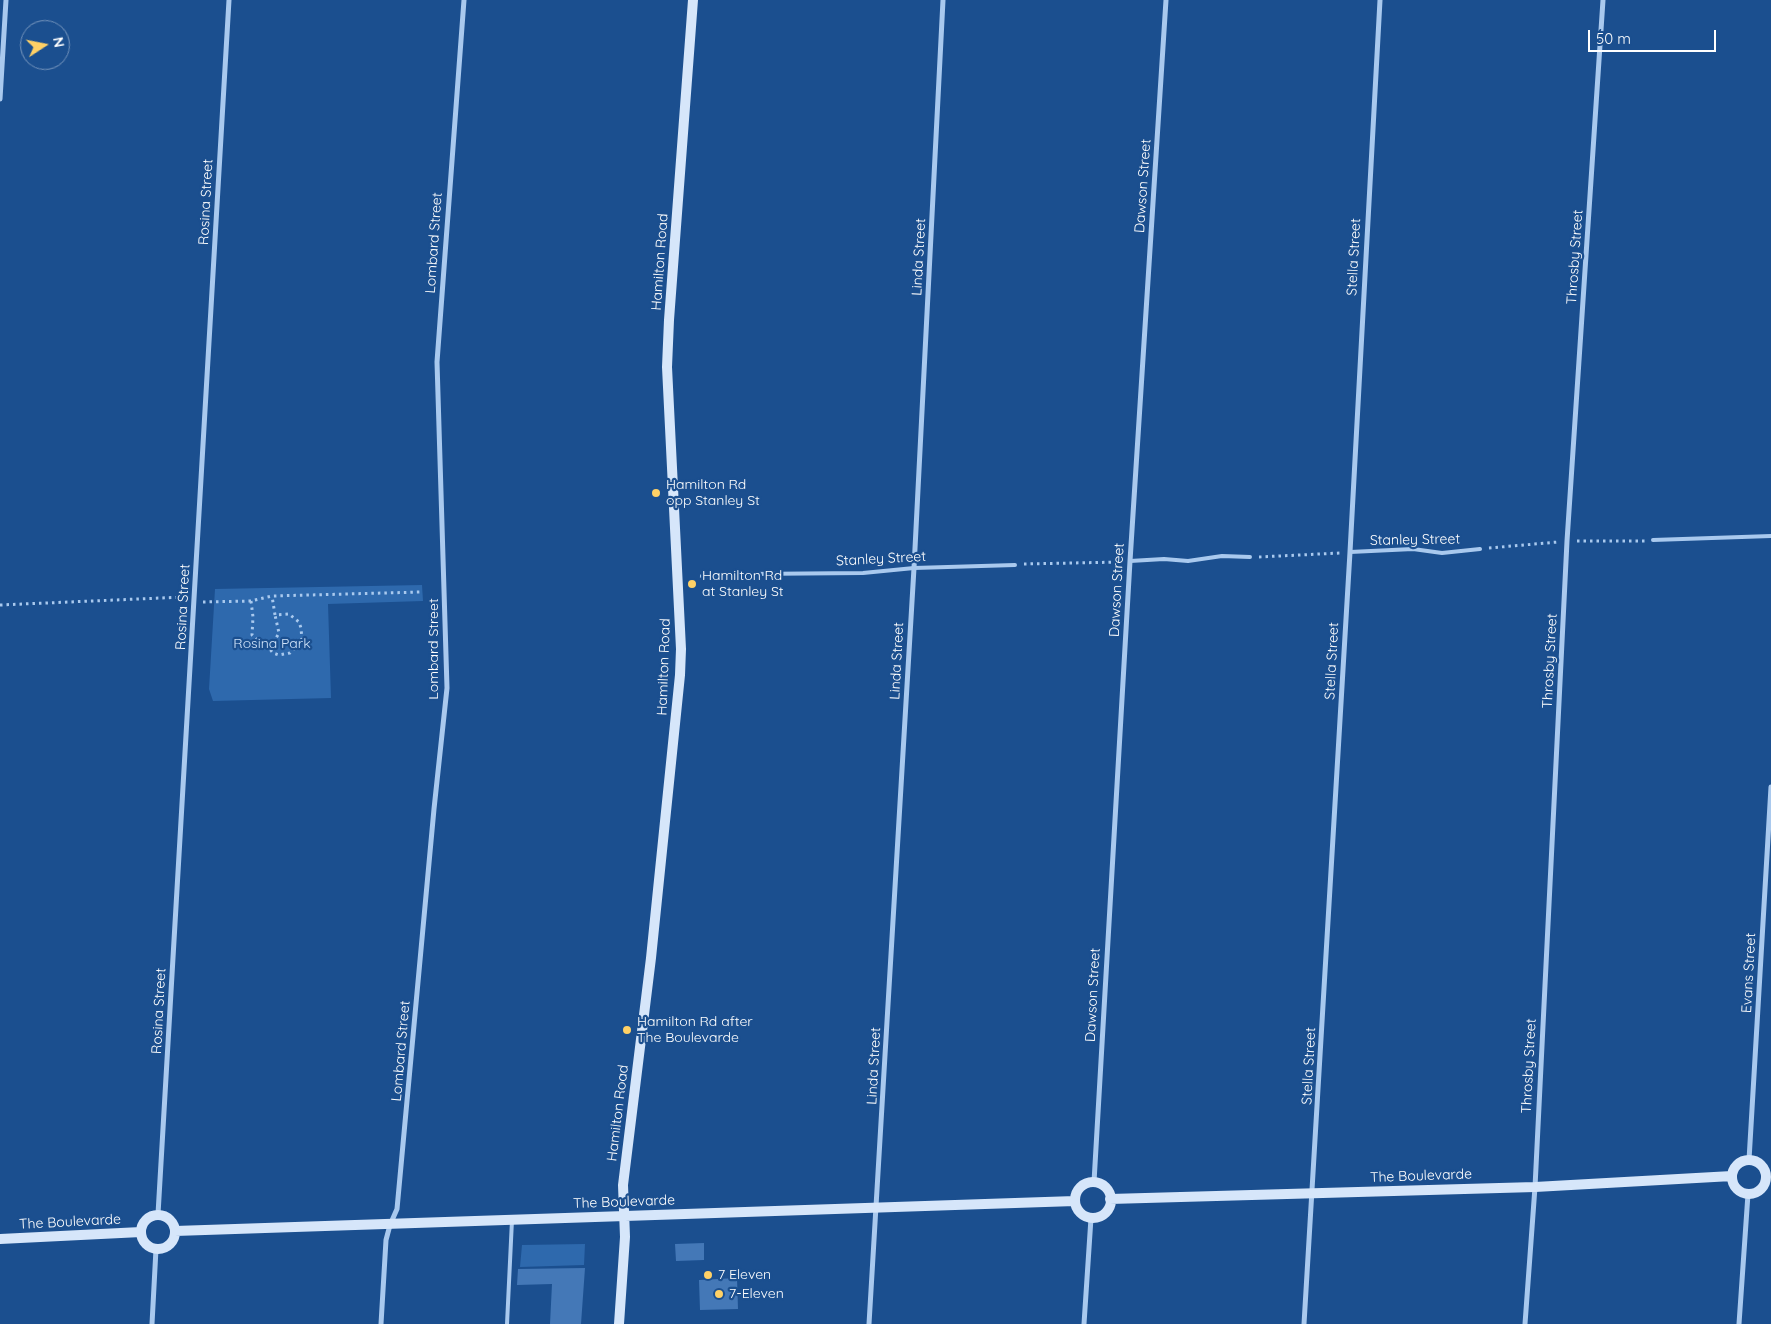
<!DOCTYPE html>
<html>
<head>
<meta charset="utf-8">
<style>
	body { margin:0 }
	#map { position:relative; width:1771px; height:1324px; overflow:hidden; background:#1b4f8f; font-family:Quicksand,sans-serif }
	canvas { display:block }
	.north { position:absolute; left:20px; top:20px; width:50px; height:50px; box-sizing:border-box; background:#1b4f8f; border:1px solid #7695bc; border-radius:50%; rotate:79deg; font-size:14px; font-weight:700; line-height:20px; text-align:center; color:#fff }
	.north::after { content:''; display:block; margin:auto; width:18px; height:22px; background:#ffd166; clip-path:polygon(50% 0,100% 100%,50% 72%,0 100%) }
	.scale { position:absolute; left:1588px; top:30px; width:128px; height:22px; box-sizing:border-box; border:2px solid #fff; border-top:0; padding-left:6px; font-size:15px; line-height:18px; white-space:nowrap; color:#fff; -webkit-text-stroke:4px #1b4f8f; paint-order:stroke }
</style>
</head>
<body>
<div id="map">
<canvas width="1771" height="1324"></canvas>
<div class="north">N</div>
<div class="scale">50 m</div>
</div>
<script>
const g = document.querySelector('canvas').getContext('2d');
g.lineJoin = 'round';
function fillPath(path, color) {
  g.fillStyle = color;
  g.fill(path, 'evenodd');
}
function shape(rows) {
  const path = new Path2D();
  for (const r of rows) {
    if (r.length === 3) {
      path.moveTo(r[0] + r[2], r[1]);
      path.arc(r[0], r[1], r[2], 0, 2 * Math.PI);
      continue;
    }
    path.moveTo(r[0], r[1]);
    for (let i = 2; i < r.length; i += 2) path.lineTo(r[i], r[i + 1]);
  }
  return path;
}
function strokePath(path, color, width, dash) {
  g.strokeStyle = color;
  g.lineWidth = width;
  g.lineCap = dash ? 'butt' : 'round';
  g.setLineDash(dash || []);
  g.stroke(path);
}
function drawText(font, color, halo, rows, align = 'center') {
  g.font = font + ' Quicksand,sans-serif';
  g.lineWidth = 4.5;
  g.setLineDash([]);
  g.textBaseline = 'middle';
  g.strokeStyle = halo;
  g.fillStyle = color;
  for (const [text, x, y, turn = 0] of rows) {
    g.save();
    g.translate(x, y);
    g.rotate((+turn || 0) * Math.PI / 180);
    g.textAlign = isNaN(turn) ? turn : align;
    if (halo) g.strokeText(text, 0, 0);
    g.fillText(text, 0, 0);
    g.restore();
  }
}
fillPath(shape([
	[422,585,423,601,328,604,331,698,213,701,209,689,215,589],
	[585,1244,584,1265,520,1267,522,1245]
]), '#2e69ad');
fillPath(shape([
	[704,1243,704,1260,676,1261,675,1244],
	[585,1268,581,1324,550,1324,552,1284,517,1285,518,1269],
	[737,1278,738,1309,700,1310,699,1280]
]), '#4478b7');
strokePath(shape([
	[1577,541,1645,541],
	[1489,548,1558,542],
	[1259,557,1340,553],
	[1024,564,1120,562],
	[700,576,734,579,740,577],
	[251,601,253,617,252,635,258,641,266,644,273,653,279,655,290,653,302,640,301,628,299,622,289,614,275,615,272,596],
	[203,602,251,601,272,596,421,592],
	[0,605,184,597],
	[266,644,275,640,279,633,275,615]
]), '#a9c9ee', 3, [2.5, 4]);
strokePath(shape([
	[1653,540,1771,536],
	[1350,552,1413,549,1442,553,1480,549],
	[1130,561,1164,559,1188,561,1222,556,1250,557],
	[747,574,863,573,914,568,1015,565],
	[507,1324,512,1220]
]), '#a9c9ee', 4);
strokePath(shape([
	[0,99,6,0],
	[1749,1160,1771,787],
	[1094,1182,1130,561,1166,0],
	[158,1214,229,0],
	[152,1324,156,1249],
	[381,1324,386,1240,390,1225,397,1209,434,809,447,688,437,362,464,0],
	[869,1324,914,568,943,0],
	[1084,1324,1091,1218],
	[1304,1324,1350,552,1380,0],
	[1525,1324,1535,1187,1567,541,1603,0],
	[1739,1324,1748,1194]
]), '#a9c9ee', 5);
strokePath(shape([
	[1749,1177,17],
	[1093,1200,18],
	[1110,1199,1535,1187,1732,1176],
	[158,1232,17],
	[175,1231,1075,1201],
	[0,1239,141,1232],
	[619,1324,625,1237,623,1185,651,958,680,675,681,649,667,367,669,320,693,0]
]), '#d6e6fa', 10);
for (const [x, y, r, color] of [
	[656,493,5,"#ffd166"],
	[692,584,5,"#ffd166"],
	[627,1030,5,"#ffd166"],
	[708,1275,5,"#ffd166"],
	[719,1294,5,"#ffd166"]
]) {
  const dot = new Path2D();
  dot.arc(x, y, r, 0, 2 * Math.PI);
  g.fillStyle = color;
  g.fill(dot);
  strokePath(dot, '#1b4f8f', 2);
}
drawText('14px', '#fff', '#1b4f8f', [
	["Dawson Street",1143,186,-86],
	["Rosina Street",206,202,-87],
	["Lombard Street",434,243,-86],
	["Linda Street",919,257,-87],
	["Stella Street",1354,257,-87],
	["Throsby Street",1575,257,-86],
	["Hamilton Road",660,262,-86],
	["Stanley Street",1415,540,-1],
	["Stanley Street",881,559,-3],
	["Dawson Street",1117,590,-87],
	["Rosina Street",183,607,-87],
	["Lombard Street",434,649,-90],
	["Linda Street",897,661,-87],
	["Stella Street",1332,661,-87],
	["Throsby Street",1550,661,-87],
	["Hamilton Road",664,667,-88],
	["Evans Street",1749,973,-87],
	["Dawson Street",1093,995,-87],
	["Rosina Street",159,1011,-87],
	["Lombard Street",401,1051,-85],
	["Linda Street",874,1066,-87],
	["Stella Street",1309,1066,-87],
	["Throsby Street",1529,1066,-87],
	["Hamilton Road",618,1113,-83],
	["The Boulevarde",1421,1176,-2],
	["The Boulevarde",624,1202,-2],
	["The Boulevarde",70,1222,-3]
]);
drawText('14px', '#fff', '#1b4f8f', [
	["Hamilton Rd",666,485],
	["opp Stanley St",666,501],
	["Hamilton Rd",702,576],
	["at Stanley St",702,592],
	["Hamilton Rd after",637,1022],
	["The Boulevarde",637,1038],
	["7 Eleven",718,1275],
	["7-Eleven",729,1294]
], 'left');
drawText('14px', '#cfe3fa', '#1b4f8f', [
	["Rosina Park",272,644]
]);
</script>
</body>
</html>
